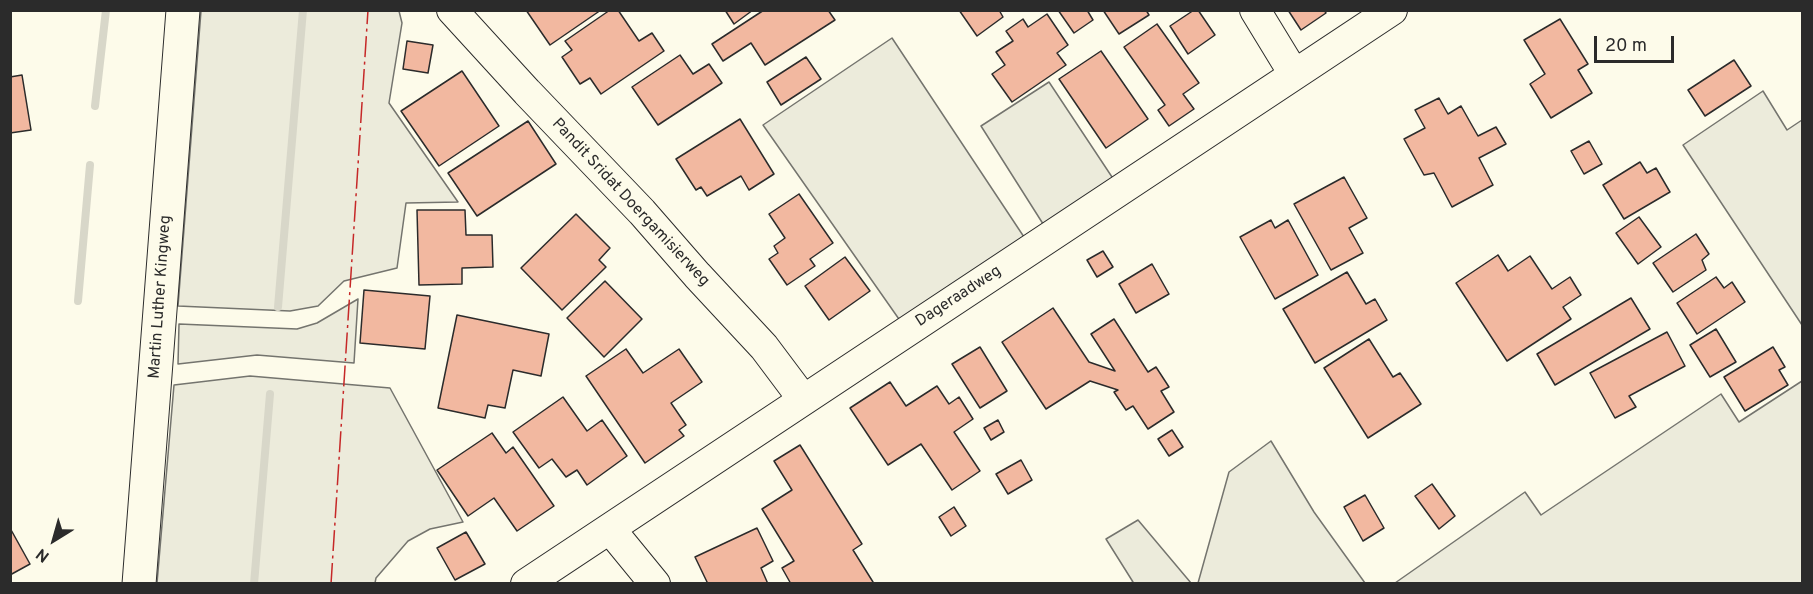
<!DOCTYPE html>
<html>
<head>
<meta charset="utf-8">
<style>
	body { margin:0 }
	#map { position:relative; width:1813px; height:594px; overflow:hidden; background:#fdfbea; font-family:Overpass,sans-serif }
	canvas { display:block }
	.frame { position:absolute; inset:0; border:12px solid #2b2b2b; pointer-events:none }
	.north { position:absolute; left:24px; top:510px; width:60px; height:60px; -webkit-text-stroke:4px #fdfbea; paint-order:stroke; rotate:217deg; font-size:16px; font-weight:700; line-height:24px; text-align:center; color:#2b2b2b }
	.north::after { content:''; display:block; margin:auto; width:21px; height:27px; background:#2b2b2b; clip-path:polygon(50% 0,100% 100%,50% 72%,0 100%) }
	.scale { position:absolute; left:1594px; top:36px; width:80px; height:27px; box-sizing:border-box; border:3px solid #2b2b2b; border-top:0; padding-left:8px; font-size:18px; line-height:21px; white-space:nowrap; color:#2b2b2b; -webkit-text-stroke:4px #fdfbea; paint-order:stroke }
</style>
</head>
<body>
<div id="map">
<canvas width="1813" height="594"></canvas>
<div class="frame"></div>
<div class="north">N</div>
<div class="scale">20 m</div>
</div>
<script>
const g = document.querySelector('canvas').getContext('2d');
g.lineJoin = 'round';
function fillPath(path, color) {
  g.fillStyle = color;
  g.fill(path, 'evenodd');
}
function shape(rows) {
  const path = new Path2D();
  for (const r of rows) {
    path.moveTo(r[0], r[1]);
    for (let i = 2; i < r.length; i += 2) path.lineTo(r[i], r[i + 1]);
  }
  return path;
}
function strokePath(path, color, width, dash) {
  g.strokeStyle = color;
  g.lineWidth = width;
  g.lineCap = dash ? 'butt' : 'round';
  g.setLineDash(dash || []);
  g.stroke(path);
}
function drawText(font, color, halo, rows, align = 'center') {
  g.font = font + ' Overpass,sans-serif';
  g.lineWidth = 4.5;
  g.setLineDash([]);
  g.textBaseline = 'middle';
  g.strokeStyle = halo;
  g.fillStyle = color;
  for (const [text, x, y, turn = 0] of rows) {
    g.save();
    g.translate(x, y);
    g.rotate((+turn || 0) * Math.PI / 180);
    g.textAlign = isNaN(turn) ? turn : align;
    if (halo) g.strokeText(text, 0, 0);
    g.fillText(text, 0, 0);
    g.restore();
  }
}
const green = shape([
	[201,11,399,11,402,23,389,103,458,202,406,203,397,268,344,281,318,306,290,311,178,306,201,11],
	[892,38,1026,240,901,322,763,125,892,38],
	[1049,82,1114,180,1045,227,981,126,1049,82],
	[1763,91,1787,130,1802,120,1802,325,1683,145,1763,91],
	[358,299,354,363,257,355,178,364,179,324,297,329,317,323,358,299],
	[250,376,390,388,463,522,430,529,408,541,376,578,375,583,157,583,174,385,250,376],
	[1802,381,1802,583,1395,583,1525,492,1541,515,1721,394,1739,422,1802,381],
	[1271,441,1314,512,1365,583,1198,583,1229,472,1271,441],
	[1138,520,1191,583,1131,583,1133,582,1106,539,1138,520]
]);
fillPath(green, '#ecebdb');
strokePath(green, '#74746e', 1.5);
strokePath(shape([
	[95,106,106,10],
	[78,301,90,165],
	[278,307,303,10],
	[254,584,270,394]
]), '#d8d7c9', 8);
const building = shape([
	[526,10,601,10,550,45,526,10],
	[610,10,618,10,639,41,652,33,664,51,601,94,590,78,580,84,562,57,572,50,565,41,610,10],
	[725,10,753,10,734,24,725,10],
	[764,10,828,10,835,20,765,65,751,43,723,61,712,44,764,10],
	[959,10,999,10,1003,17,977,36,959,10],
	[1058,10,1087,10,1093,20,1074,33,1058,10],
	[1103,10,1146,10,1149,15,1119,34,1103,10],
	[1194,10,1198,10,1215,35,1188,54,1170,26,1194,10],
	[1288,10,1324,10,1326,13,1301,30,1288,10],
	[1047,14,1068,45,1057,53,1066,65,1012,102,992,74,1005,65,996,52,1013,41,1006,31,1023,19,1028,27,1047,14],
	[1560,19,1588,64,1578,70,1592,93,1551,118,1530,84,1545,74,1524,40,1560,19],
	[1157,24,1199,83,1183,94,1194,109,1169,126,1158,110,1165,105,1124,47,1157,24],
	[407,41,433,45,428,73,403,69,407,41],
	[1101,51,1148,119,1106,148,1059,79,1101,51],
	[680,55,693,74,709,64,722,83,658,125,632,87,680,55],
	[806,57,821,79,781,105,767,82,806,57],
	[1734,60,1751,86,1705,116,1688,90,1734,60],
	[462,71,499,126,439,166,401,111,462,71],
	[22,75,31,130,10,133,10,77,22,75],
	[1439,98,1448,114,1461,106,1478,136,1496,127,1506,144,1479,158,1493,185,1452,207,1434,173,1424,175,1404,139,1425,128,1415,110,1439,98],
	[740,119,774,174,749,190,741,176,707,196,701,187,696,190,676,159,740,119],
	[528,121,556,164,477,216,448,173,528,121],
	[1589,141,1602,164,1584,174,1571,151,1589,141],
	[1640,162,1647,173,1656,168,1670,192,1624,219,1603,185,1640,162],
	[1344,177,1367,218,1349,228,1363,253,1331,270,1294,204,1344,177],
	[799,194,833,243,810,259,815,266,787,285,769,259,778,253,774,246,785,238,769,214,799,194],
	[417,210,465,210,466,235,492,235,493,267,462,268,462,284,419,285,417,210],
	[576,214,610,248,599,260,606,267,562,310,521,268,576,214],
	[1639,217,1661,247,1638,264,1616,233,1639,217],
	[1271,220,1275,228,1288,220,1318,275,1275,299,1240,237,1271,220],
	[1696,234,1709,254,1702,260,1706,270,1673,292,1653,263,1696,234],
	[1103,251,1113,267,1097,277,1087,260,1103,251],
	[1498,255,1508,271,1530,256,1552,289,1570,277,1581,295,1563,307,1571,319,1507,361,1456,283,1498,255],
	[845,257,870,291,829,320,805,286,845,257],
	[1152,264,1169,294,1136,313,1119,284,1152,264],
	[1347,272,1366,304,1375,299,1387,320,1315,363,1283,309,1347,272],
	[1716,277,1724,288,1732,282,1745,302,1697,334,1677,303,1716,277],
	[605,281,642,319,604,357,567,318,605,281],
	[364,290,430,296,425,349,360,343,364,290],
	[1631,298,1650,329,1555,385,1537,354,1631,298],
	[1053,308,1089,362,1115,371,1091,334,1114,319,1148,372,1156,367,1169,387,1161,391,1174,412,1148,429,1133,406,1126,410,1114,392,1118,390,1090,381,1046,409,1002,342,1053,308],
	[457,315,549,334,541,376,513,370,505,408,488,405,485,418,438,408,457,315],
	[1716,329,1736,362,1710,377,1690,345,1716,329],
	[1667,332,1685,366,1629,396,1636,407,1615,418,1590,373,1667,332],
	[1369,339,1393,377,1400,373,1421,404,1368,438,1324,368,1369,339],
	[980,347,1007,391,980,408,952,364,980,347],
	[1773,347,1785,367,1779,370,1788,385,1745,411,1724,377,1773,347],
	[626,349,643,373,679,349,702,382,671,403,686,425,679,430,684,436,645,463,586,376,626,349],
	[890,382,906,406,937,386,949,404,959,397,973,419,954,432,980,471,952,490,921,444,888,465,850,408,890,382],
	[563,397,587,431,602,420,627,456,587,485,577,470,566,477,552,459,539,468,513,432,563,397],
	[998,420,1004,432,991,440,984,428,998,420],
	[1172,430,1183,447,1169,456,1158,439,1172,430],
	[492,433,506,453,513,447,554,506,517,531,494,498,468,516,437,470,492,433],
	[800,445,862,544,853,550,873,582,871,584,791,584,782,568,794,561,762,509,792,490,774,461,800,445],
	[1021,460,1032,480,1008,494,996,474,1021,460],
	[1432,484,1455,516,1439,529,1415,496,1432,484],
	[1365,495,1384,528,1363,541,1344,507,1365,495],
	[954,507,966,526,951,536,939,517,954,507],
	[10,528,30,564,10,575,10,528],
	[757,528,773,561,761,568,768,584,708,584,695,557,757,528],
	[466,532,485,564,455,580,437,548,466,532]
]);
fillPath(building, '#f2b8a0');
strokePath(building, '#2b2b2b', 1.5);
const minor = shape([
	[452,10,527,92,642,212,697,275,764,347,803,399],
	[1255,10,1294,74],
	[610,529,655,584],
	[526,584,1392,10]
]);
const major = shape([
	[139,584,183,10]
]);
strokePath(minor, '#2b2b2b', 32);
strokePath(major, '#2b2b2b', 35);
strokePath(minor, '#fdfbea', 30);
strokePath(major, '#fdfbea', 33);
strokePath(shape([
	[331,584,368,10]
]), '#c62828', 1.5, [21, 4.5, 3, 4.5]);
drawText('16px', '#2b2b2b', '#fdfbea', [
	["Pandit Sridat Doergamisierweg",630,203,47],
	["Martin Luther Kingweg",161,297,-86],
	["Dageraadweg",959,297,-33]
]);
</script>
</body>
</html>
